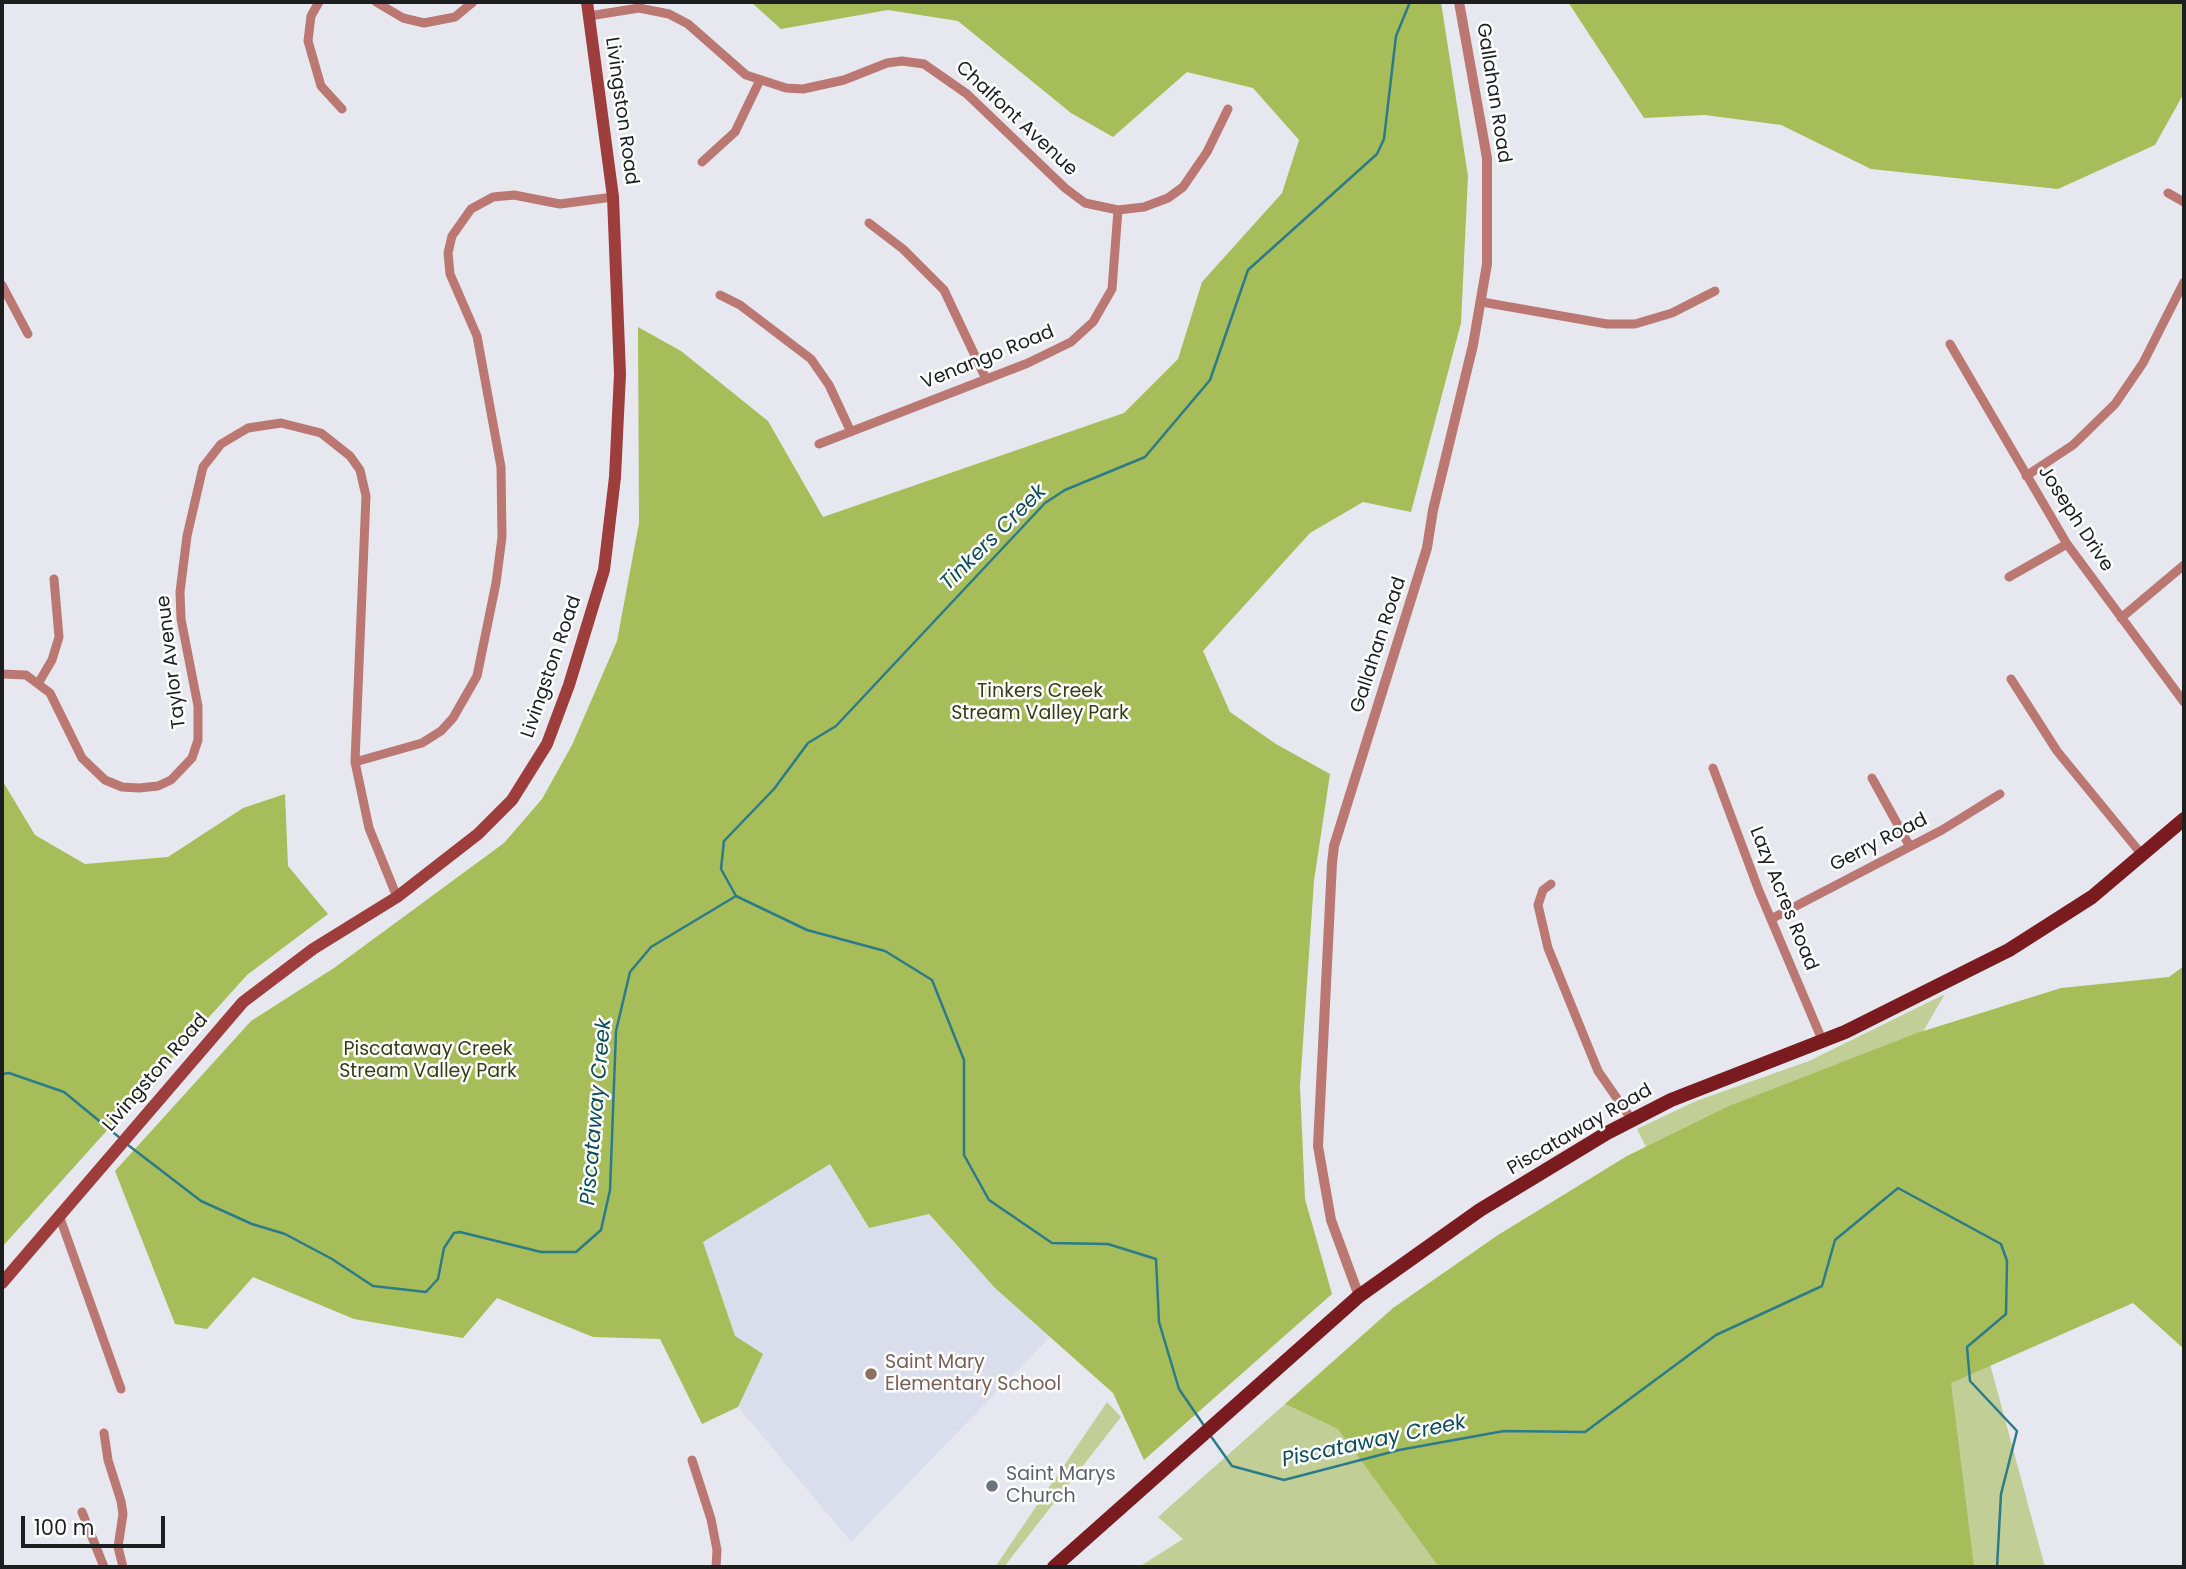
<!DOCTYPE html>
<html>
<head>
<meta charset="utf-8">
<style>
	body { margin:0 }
	#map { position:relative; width:2186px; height:1569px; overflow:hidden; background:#e7e8ef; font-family:Poppins,sans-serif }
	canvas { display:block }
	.frame { position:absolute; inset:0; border:4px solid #1d1e20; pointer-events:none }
	.scale { position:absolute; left:21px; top:1516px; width:144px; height:32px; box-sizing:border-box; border:4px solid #1d1e20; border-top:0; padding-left:9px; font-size:21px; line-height:24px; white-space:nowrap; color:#1d1e20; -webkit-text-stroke:5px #fff; paint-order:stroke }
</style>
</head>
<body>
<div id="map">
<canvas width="2186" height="1569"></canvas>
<div class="frame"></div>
<div class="scale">100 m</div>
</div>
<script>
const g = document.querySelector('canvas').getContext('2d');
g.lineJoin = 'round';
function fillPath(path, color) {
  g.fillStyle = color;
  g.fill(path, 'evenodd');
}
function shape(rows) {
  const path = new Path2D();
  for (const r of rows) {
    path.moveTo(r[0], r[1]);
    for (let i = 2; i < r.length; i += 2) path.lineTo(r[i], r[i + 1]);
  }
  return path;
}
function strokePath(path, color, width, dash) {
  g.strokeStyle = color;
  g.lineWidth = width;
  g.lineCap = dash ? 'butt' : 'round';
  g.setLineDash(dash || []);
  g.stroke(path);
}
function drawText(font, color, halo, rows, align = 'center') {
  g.font = font + ' Poppins,sans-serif';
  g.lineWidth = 5;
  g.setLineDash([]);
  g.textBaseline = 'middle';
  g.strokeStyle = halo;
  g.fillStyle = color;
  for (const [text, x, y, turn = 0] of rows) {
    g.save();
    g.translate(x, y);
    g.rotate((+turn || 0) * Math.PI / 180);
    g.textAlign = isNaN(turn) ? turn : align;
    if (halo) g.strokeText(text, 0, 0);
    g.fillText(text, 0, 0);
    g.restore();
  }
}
fillPath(shape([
	[830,1163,868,1228,928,1214,995,1288,1050,1337,851,1542,738,1407,763,1354,735,1337,702,1242]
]), '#daddeb');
fillPath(shape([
	[1945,994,1841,1172,1947,1205,2045,1567,1139,1567,1183,1539,1158,1517,1285,1404,1330,1425,1657,1169,1637,1129,1696,1101,1809,1061],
	[1107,1402,1121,1417,1004,1567,995,1567]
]), '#c1cf97');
fillPath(shape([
	[751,2,1441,2,1468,176,1461,323,1411,512,1363,502,1310,533,1203,651,1230,712,1276,744,1330,774,1314,881,1300,1086,1305,1199,1332,1294,1144,1460,1113,1393,995,1288,929,1214,869,1228,830,1164,703,1242,735,1336,763,1354,738,1407,702,1424,660,1339,593,1337,497,1298,463,1338,354,1319,253,1277,207,1329,175,1324,115,1171,251,1021,334,968,504,843,542,799,572,745,617,641,639,523,638,327,681,351,768,421,823,517,1124,413,1178,359,1202,282,1282,193,1299,140,1253,88,1187,72,1113,137,1071,113,958,21,888,10,781,29],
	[1568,2,2184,2,2184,93,2155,145,2058,189,1871,169,1781,125,1705,115,1644,118],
	[2,780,35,835,85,864,168,857,243,808,285,794,288,866,328,914,247,975,2,1247],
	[2184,966,2184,1349,2133,1303,1951,1383,1974,1567,1439,1567,1338,1429,1285,1404,1393,1308,1498,1235,1627,1156,1729,1106,1917,1033,2061,988,2169,977]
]), '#a7bd59');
strokePath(shape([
	[736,896,807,930,885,951,932,980,964,1060,964,1155,989,1200,1052,1243,1108,1244,1156,1259,1159,1322,1179,1389,1205,1427],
	[736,896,721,869,724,841,774,789,808,743,836,726,1045,503,1065,490,1145,457,1210,380,1248,270,1377,154,1384,139,1396,36,1410,2],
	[2,1074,9,1073,64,1092,120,1138],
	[128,1145,201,1201,252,1224,285,1234,332,1259,373,1286,426,1292,438,1279,444,1248,454,1233,460,1232,541,1252,576,1252,601,1230,610,1190,616,1031,630,972,651,947,736,896],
	[1210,1435,1232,1466,1284,1480,1399,1450,1504,1431,1585,1432,1716,1335,1822,1286,1835,1240,1898,1188,2001,1244,2007,1261,2006,1314,1967,1347,1970,1381,2017,1431,2001,1494,1997,1567]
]), '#2c7b8a', 2.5);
strokePath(shape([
	[319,2,311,16,308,41,321,86,342,109],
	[376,2,403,18,424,23,455,17,473,2],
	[589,16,639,8,669,14,688,24,746,75,786,88,803,89,844,80,887,63,902,61,924,64,967,94,1065,188,1085,203,1118,210,1144,207,1168,198,1183,187,1207,152,1228,109],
	[702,162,735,132,759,82],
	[2168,193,2184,202],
	[869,223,903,249,944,290,986,379],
	[2,285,28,334],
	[720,295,740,305,811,359,829,385,851,432],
	[1482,302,1607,324,1635,324,1672,313,1715,291],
	[1950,344,2067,544,2184,702],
	[819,444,1028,363,1071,342,1093,322,1112,289,1118,210],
	[2026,476,2073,445,2115,404,2143,363,2184,282],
	[2009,577,2067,544],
	[2121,618,2184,565],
	[2,674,26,675,50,693,82,758,105,780,122,787,139,788,158,786,171,780,192,758,198,740,198,706,181,619,180,592,187,536,203,467,221,444,248,428,281,423,321,433,350,456,360,470,366,496,355,762,369,828,397,897],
	[2011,679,2057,751,2143,856],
	[39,682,52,660,59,637,54,579],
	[355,762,422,743,441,731,453,718,477,676,496,583,502,537,501,467,477,336,450,274,448,253,452,236,471,209,493,197,514,195,560,204,613,197],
	[1713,768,1759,891,1823,1042],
	[1872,778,1909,845],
	[1551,884,1543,890,1538,905,1548,948,1598,1071,1632,1120],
	[1771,919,1942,830,2000,794],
	[60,1218,121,1389],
	[104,1433,108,1460,121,1501,123,1514,118,1547,123,1567],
	[692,1460,711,1519,717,1550,716,1567],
	[82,1512,104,1567]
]), '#bb7873', 9);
strokePath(shape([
	[1359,1296,1331,1220,1318,1146,1332,863,1334,846,1427,548,1433,510,1473,345,1487,264,1487,158,1459,2]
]), '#bb7873', 10);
strokePath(shape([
	[2,1283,243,1002,313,949,397,897,478,834,512,800,547,744,569,685,604,570,615,477,620,374,613,197,587,2]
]), '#9d3e3c', 12);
strokePath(shape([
	[1054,1567,1359,1296,1480,1210,1607,1133,1671,1100,1845,1032,2009,950,2092,897,2184,819]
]), '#791b1f', 14);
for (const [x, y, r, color] of [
	[871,1374,7,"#8d6e63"],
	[992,1486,7,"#6b7280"]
]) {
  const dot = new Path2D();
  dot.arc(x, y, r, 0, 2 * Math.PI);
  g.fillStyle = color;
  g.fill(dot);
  strokePath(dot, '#fff', 2.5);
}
drawText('19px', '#1d1e20', '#fff', [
	["Gallahan Road",1493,93,81],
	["Livingston Road",621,111,82],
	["Chalfont Avenue",1016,119,43],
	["Venango Road",988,358,-22],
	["Joseph Drive",2075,519,57],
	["Gallahan Road",1379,645,-72],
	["Taylor Avenue",172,662,-97],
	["Livingston Road",552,667,-71],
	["Gerry Road",1879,843,-27],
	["Lazy Acres Road",1783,899,68],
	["Livingston Road",156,1073,-49],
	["Piscataway Road",1580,1130,-30]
]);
drawText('19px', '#363e15', '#fff', [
	["Tinkers Creek",1040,692],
	["Stream Valley Park",1040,714],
	["Piscataway Creek",428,1050],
	["Stream Valley Park",428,1072]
]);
drawText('19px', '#785e54', '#fff', [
	["Saint Mary",885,1363],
	["Elementary School",885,1385]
], 'left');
drawText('19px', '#5b616d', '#fff', [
	["Saint Marys",1006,1475],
	["Church",1006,1497]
], 'left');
drawText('italic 21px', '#0d4d59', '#fff', [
	["Tinkers Creek",994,538,-45],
	["Piscataway Creek",597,1112,-85],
	["Piscataway Creek",1374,1442,-12]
]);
</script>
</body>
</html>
